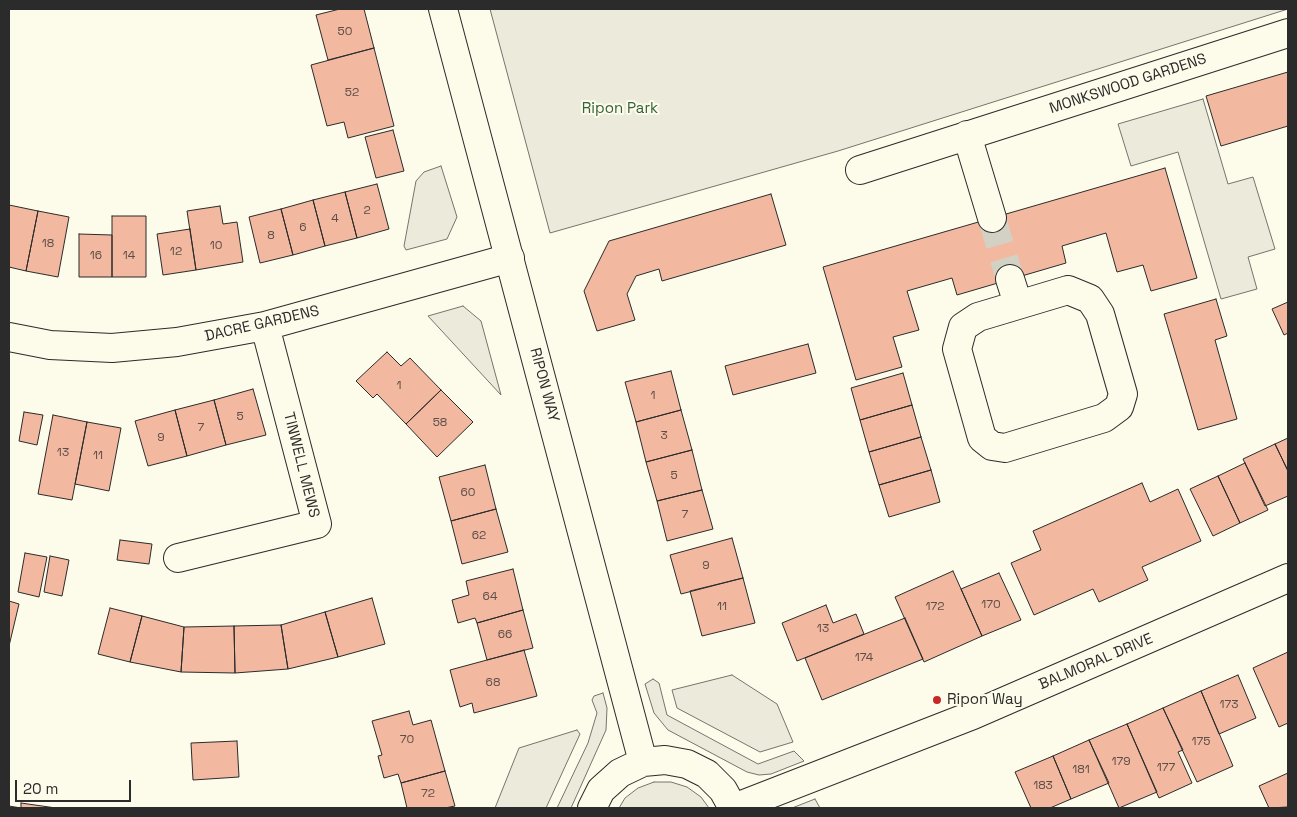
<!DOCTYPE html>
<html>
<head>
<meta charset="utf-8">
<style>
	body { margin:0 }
	#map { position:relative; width:1297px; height:817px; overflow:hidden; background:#fdfbea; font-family:"Space Grotesk",sans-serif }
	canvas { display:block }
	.frame { position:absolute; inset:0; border:10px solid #2b2b2b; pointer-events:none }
	.scale { position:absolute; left:15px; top:780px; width:116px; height:22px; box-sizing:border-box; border:2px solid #2b2b2b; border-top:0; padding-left:6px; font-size:15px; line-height:18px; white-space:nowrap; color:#2b2b2b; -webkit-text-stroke:4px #fdfbea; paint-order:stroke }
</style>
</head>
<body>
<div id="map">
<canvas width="1297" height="817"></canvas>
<div class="frame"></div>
<div class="scale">20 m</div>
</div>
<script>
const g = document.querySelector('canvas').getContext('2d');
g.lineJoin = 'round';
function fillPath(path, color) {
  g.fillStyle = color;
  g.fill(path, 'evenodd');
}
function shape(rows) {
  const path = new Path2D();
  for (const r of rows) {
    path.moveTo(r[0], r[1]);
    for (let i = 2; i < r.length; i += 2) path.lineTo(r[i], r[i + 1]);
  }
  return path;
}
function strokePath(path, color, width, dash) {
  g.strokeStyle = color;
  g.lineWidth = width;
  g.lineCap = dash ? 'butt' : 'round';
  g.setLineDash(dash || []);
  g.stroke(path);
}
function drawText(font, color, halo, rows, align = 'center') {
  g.font = font + ' "Space Grotesk",sans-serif';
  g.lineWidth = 4;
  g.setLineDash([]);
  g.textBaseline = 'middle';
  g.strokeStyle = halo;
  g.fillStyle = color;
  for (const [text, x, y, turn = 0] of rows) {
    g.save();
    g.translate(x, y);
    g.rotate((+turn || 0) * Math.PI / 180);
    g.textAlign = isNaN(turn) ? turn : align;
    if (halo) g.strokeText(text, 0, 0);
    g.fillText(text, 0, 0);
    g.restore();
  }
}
const green = shape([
	[490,9,1288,9,838,151,550,233,490,9],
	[441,166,457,217,447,239,406,250,404,246,416,181,424,172,441,166],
	[463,306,481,321,501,395,428,316,463,306],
	[732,675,777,704,793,742,760,752,677,708,672,690,732,675],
	[653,679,659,683,667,715,758,764,794,751,804,761,771,774,759,775,747,772,668,730,654,713,645,684,653,679],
	[603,693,607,708,606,730,571,808,557,808,588,743,597,713,592,700,594,696,603,693],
	[577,730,580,734,546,808,495,808,519,748,577,730],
	[654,782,671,782,687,787,701,797,709,808,619,808,625,798,638,788,654,782],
	[815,799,820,808,792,808,815,799]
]);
fillPath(green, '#ecebdb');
strokePath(green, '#74746e', 1);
const parking = shape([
	[1203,99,1228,184,1253,177,1275,249,1248,257,1257,289,1221,299,1178,152,1131,166,1118,124,1203,99]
]);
fillPath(parking, '#eceadb');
strokePath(parking, '#74746e', 1);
const building = shape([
	[340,9,364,9,374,48,328,60,316,15,340,9],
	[374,48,394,126,348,138,344,122,327,126,311,65,374,48],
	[1288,72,1288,126,1221,146,1206,96,1288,72],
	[393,130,404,171,376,178,365,137,393,130],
	[1165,168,1197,278,1151,291,1143,265,1117,272,1106,233,1062,246,1066,263,957,295,952,278,907,291,919,330,893,337,902,367,856,380,823,267,1165,168],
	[377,184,389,229,357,238,345,192,377,184],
	[345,192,357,238,325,246,313,200,345,192],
	[771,194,786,245,662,281,659,269,636,276,627,294,635,320,597,331,584,291,609,241,771,194],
	[313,200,325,246,293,255,281,209,313,200],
	[9,205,38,211,26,271,9,267,9,205],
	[220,206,223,224,237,222,243,262,196,270,187,211,220,206],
	[281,209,293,255,260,263,249,217,281,209],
	[38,211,69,217,58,277,26,271,38,211],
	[112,216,146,216,146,277,112,277,112,216],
	[190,229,196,270,163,275,157,234,190,229],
	[79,234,112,235,112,277,79,277,79,234],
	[1216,299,1227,336,1215,340,1237,419,1198,430,1164,314,1216,299],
	[1288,302,1288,333,1284,335,1272,309,1288,302],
	[808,344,816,373,733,395,725,366,808,344],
	[387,352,401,366,410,358,441,390,406,424,377,394,373,398,356,381,387,352],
	[671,371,681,410,636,422,625,382,671,371],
	[903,373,912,405,860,420,851,388,903,373],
	[253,389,266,435,226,445,214,400,253,389],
	[441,390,473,422,437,457,406,424,441,390],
	[214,400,226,445,187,456,175,410,214,400],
	[912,405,921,437,869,452,860,420,912,405],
	[175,410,187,456,148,466,135,421,175,410],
	[681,410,692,450,646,462,636,422,681,410],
	[24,412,43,415,37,445,19,441,24,412],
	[53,415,87,422,72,500,38,494,53,415],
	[87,422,121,428,109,491,75,484,87,422],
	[921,437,931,470,879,485,869,452,921,437],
	[1288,438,1288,471,1275,444,1288,438],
	[1275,444,1288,471,1288,496,1265,506,1243,459,1275,444],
	[692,450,702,490,657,501,646,462,692,450],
	[1245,463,1268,510,1240,523,1218,476,1245,463],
	[485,465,496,509,451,521,439,477,485,465],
	[931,470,940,502,889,517,879,485,931,470],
	[1218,476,1240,523,1213,536,1190,489,1218,476],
	[1142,483,1150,502,1178,489,1201,541,1142,567,1148,580,1099,602,1093,589,1034,615,1011,563,1041,550,1033,531,1142,483],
	[702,490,713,529,667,541,657,501,702,490],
	[496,509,508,552,462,564,451,521,496,509],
	[732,538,743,578,681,594,670,555,732,538],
	[120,540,152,544,149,564,117,560,120,540],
	[25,553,47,557,39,597,18,592,25,553],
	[50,556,69,560,62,596,44,592,50,556],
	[513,569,523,610,477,623,475,618,458,623,452,600,469,595,466,581,513,569],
	[953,571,982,636,924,662,895,597,953,571],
	[999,573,1021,620,982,636,961,589,999,573],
	[743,578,755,623,702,636,690,591,743,578],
	[372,598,385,644,338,657,325,612,372,598],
	[9,601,19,604,9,646,9,601],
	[826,605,833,623,856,614,864,634,797,661,782,623,826,605],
	[110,608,142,616,130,662,98,654,110,608],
	[523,610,533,648,487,660,477,623,523,610],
	[325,612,338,657,288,669,281,625,325,612],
	[142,616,184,627,181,672,130,662,142,616],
	[905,618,923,659,822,700,805,658,905,618],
	[281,625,288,669,235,673,234,626,281,625],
	[234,626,235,673,181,672,184,627,234,626],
	[524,650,537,696,474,713,472,703,460,707,450,670,524,650],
	[1288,652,1288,723,1279,727,1253,668,1288,652],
	[1238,675,1256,718,1219,734,1201,691,1238,675],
	[1201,691,1233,766,1197,782,1163,708,1201,691],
	[1163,708,1183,750,1178,752,1192,783,1159,798,1127,724,1163,708],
	[409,711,413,725,431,720,445,771,401,783,398,774,384,778,378,756,382,755,372,721,409,711],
	[1127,724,1157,792,1119,808,1089,740,1127,724],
	[1089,740,1109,783,1071,799,1053,756,1089,740],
	[237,741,239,777,193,780,191,743,237,741],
	[1053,756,1071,799,1050,808,1031,808,1015,772,1053,756],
	[445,771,455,806,445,808,407,808,401,783,445,771],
	[1288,773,1288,807,1269,808,1259,786,1288,773],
	[21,803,56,808,9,808,9,806,21,808,21,803]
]);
fillPath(building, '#f2b8a0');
strokePath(building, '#2b2b2b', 1);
strokePath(shape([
	[992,218,1010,279]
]), '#d3d1c4', 28, [28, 14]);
const street = shape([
	[967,135,992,218],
	[860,170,1288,33],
	[1010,279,1018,304],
	[1068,290,1090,299,1100,314,1123,394,1119,407,1104,418,1005,448,992,446,982,438,957,349,963,327,978,317,1068,290],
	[9,337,50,345,112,348,177,342,265,326,510,258],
	[178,558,317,524,265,326],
	[734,808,973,715,1288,578]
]);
const secondary = shape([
	[443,9,643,762],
	[592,808,601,790,620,773,643,762,665,760,687,764,707,774,723,790,733,808]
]);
strokePath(street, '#2b2b2b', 30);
strokePath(secondary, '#2b2b2b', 30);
strokePath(street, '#fdfbea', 28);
strokePath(secondary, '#fdfbea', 28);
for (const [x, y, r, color] of [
	[937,700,5,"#c62828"]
]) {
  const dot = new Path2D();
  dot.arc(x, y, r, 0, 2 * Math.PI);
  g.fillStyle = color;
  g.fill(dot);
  strokePath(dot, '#fdfbea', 2);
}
drawText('12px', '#5d4e48', null, [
	["50",345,32],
	["52",352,93],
	["2",367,211],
	["4",335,219],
	["6",303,228],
	["8",271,236],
	["18",48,244],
	["10",216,246],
	["12",176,252],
	["16",96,256],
	["14",129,256],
	["1",399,386],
	["1",653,396],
	["5",240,417],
	["58",440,423],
	["7",201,428],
	["3",664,436],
	["9",161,438],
	["13",63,453],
	["11",98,456],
	["5",674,476],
	["60",468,493],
	["7",685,515],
	["62",479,536],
	["9",706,566],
	["64",490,597],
	["170",991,605],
	["11",722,607],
	["172",935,607],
	["13",823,629],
	["66",505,635],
	["174",864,658],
	["68",493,683],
	["173",1229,705],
	["70",407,740],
	["175",1201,742],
	["179",1121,762],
	["177",1166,768],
	["181",1081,770],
	["183",1043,786],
	["72",428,794]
]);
drawText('15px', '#2b2b2b', '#fdfbea', [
	["MONKSWOOD GARDENS",1128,84,-18],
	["DACRE GARDENS",262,324,-13],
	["RIPON WAY",544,385,75],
	["TINWELL MEWS",301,465,76],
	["BALMORAL DRIVE",1096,662,-23]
]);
drawText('15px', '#34623c', '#fdfbea', [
	["Ripon Park",620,109]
]);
drawText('15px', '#2b2b2b', '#fdfbea', [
	["Ripon Way",947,700]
], 'left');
</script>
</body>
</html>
